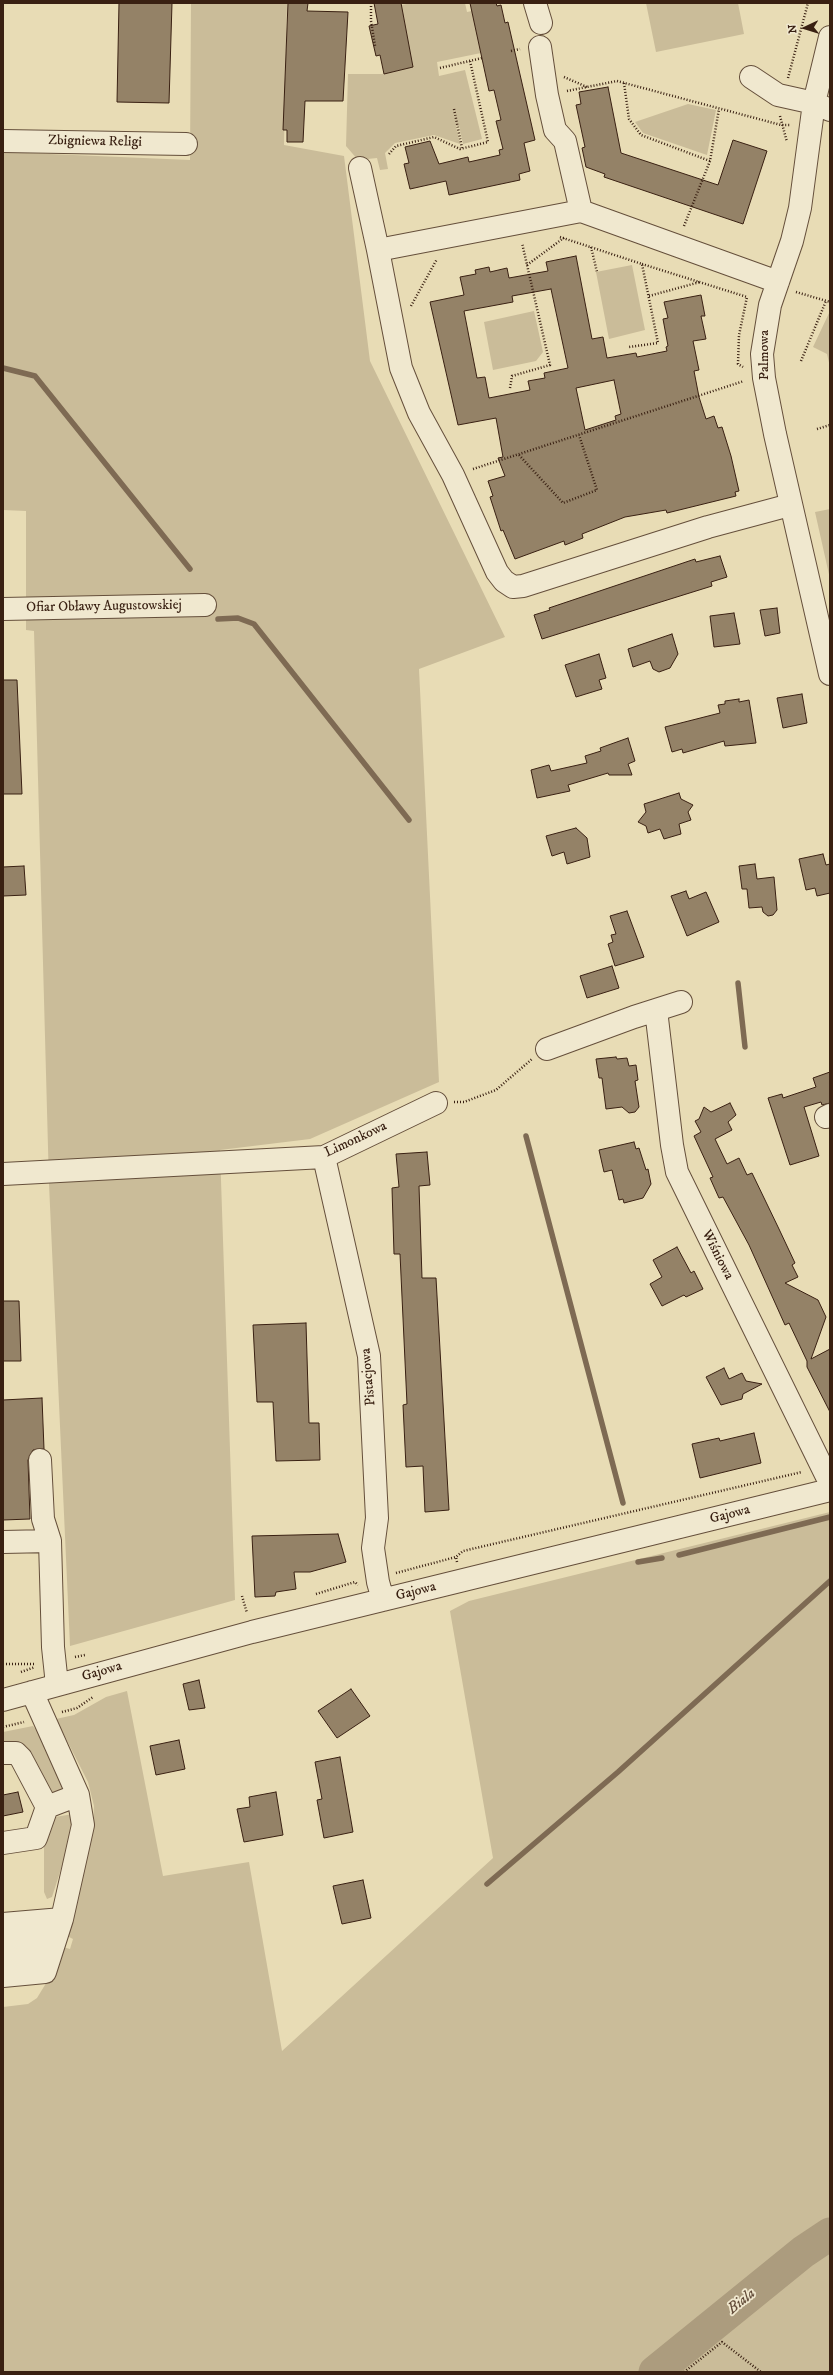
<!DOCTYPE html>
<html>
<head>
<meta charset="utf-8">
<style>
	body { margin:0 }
	#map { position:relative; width:833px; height:2375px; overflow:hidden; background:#e8dcb5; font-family:"IM FELL DW Pica",serif }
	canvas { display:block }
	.frame { position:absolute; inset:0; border:4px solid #392012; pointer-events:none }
	.north { position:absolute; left:785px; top:8px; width:40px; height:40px; -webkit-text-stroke:3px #f0e8cf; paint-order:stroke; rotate:266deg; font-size:11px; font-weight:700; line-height:16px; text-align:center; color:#392012 }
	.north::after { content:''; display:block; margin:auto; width:14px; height:18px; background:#392012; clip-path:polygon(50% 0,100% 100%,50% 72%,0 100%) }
</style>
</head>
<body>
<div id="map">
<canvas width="833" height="2375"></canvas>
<div class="frame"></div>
<div class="north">N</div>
</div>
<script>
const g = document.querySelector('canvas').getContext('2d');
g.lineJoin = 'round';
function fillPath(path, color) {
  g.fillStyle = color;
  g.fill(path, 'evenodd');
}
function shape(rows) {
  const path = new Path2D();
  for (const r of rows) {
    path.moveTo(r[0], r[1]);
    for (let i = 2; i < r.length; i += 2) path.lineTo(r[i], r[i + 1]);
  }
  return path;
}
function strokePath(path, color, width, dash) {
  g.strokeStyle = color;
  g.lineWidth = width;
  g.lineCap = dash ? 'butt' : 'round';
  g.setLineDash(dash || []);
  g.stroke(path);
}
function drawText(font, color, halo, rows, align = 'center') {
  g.font = font + ' "IM FELL DW Pica",serif';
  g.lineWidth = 3.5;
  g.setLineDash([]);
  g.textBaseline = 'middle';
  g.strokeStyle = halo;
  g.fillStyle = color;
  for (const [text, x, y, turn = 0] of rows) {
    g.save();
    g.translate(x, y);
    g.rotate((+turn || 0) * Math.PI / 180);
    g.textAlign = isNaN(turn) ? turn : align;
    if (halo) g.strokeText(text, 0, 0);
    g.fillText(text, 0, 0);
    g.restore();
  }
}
fillPath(shape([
	[191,3,287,3,284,145,344,156,370,361,505,637,419,669,439,1082,310,1139,220,1150,235,1600,70,1646,49,1184,34,631,26,630,26,511,3,510,3,152,190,160],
	[412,3,465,3,467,12,472,11,481,53,437,62,439,76,465,70,482,139,463,144,459,126,456,126,460,144,434,135,395,143,385,153,388,169,380,170,377,158,358,160,346,146,348,74,384,74,413,67,401,5],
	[646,3,738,3,744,34,656,52],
	[688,104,716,110,707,155,643,133,635,122],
	[632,265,645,330,609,339,596,272],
	[534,311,543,352,536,361,493,370,484,322],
	[830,311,830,367,827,354,813,347],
	[830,509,830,579,815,512],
	[830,1512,830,2372,3,2372,3,2007,28,2004,37,1998,48,1980,54,1981,59,1946,70,1949,73,1939,67,1936,93,1833,94,1806,88,1782,56,1719,74,1715,106,1697,127,1691,163,1876,249,1862,282,2051,493,1858,450,1611,469,1601],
	[33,1726,40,1735,64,1787,60,1792,54,1793,50,1790,31,1752,26,1746,11,1741,3,1743,3,1732],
	[73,1814,69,1844,52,1897,47,1899,44,1892,44,1840,55,1817]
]), '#cabc99');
strokePath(shape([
	[3,368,35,376,190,569],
	[218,619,238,618,254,624,409,820],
	[738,983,745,1047],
	[526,1136,623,1503],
	[679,1555,830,1517],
	[638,1562,662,1558],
	[487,1884,618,1772,830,1581]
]), '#7e6a53', 5.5);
strokePath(shape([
	[655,2372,803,2252,830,2234]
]), '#ac9c7e', 33);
const building = shape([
	[119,3,172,3,169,103,117,102,119,3],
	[288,3,308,3,307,11,348,12,343,101,305,101,303,142,287,142,287,130,283,130,288,3],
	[374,3,401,3,413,67,384,74,380,55,376,56,369,26,378,24,374,3],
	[470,3,496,3,497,6,501,5,505,23,508,22,535,140,524,143,530,171,519,174,520,180,449,195,446,181,410,189,404,164,409,163,405,147,430,141,439,164,468,157,469,162,500,155,499,150,503,149,496,121,501,120,494,90,489,91,470,3],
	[608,87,621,153,718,185,733,140,767,151,743,224,604,177,605,174,586,167,582,148,585,147,576,105,581,104,579,92,608,87],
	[576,256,592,339,603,337,607,358,636,353,637,357,667,351,666,347,668,346,663,319,668,318,664,302,701,295,705,316,701,316,706,339,693,341,699,370,694,371,699,397,706,419,714,416,718,428,722,427,731,456,739,491,735,492,736,496,667,513,666,510,625,517,582,534,583,538,565,545,564,541,515,559,503,530,501,531,490,497,493,496,488,481,505,476,498,458,503,457,496,418,458,425,430,302,464,295,460,277,476,274,475,270,489,267,490,272,507,268,509,278,548,271,546,262,576,256],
	[551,289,568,368,544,373,545,378,528,381,530,390,489,398,485,377,477,378,464,311,513,302,512,296,551,289],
	[614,380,621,414,615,416,616,420,585,430,576,388,614,380],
	[720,556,727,577,711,582,712,586,542,639,534,615,550,610,549,608,695,559,696,562,720,556],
	[777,608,780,633,765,636,760,610,777,608],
	[734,613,740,644,714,647,710,616,734,613],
	[672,634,678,654,670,668,659,672,653,669,650,661,633,667,628,649,672,634],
	[599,654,606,678,599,680,602,689,576,697,565,665,599,654],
	[3,680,17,680,22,794,3,794,3,680],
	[802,694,807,723,783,728,777,698,802,694],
	[739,699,739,702,749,700,756,743,725,746,724,741,683,753,682,749,672,752,665,727,720,713,718,705,725,704,725,701,739,699],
	[628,738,635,761,628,764,632,775,609,775,608,773,568,785,570,791,537,798,531,770,549,765,551,771,587,763,585,756,601,751,600,748,628,738],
	[679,793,681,799,693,805,688,812,691,820,679,824,681,834,664,839,660,829,648,833,646,826,638,822,646,812,644,804,679,793],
	[576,828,587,838,590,857,567,864,564,852,552,856,546,836,576,828],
	[823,854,826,865,830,864,830,893,817,896,815,888,806,890,799,859,823,854],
	[755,864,757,879,774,877,777,910,773,915,768,916,763,912,762,907,749,908,747,889,742,889,739,866,755,864],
	[24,866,26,895,3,896,3,867,24,866],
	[686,891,689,899,706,892,719,922,687,936,671,896,686,891],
	[627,911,644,957,615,966,608,944,613,942,611,935,616,934,610,916,627,911],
	[612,966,619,988,587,998,580,976,612,966],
	[616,1057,617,1059,627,1058,629,1066,636,1065,638,1080,635,1081,639,1107,635,1112,629,1113,622,1107,606,1109,602,1078,599,1078,596,1059,616,1057],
	[830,1072,830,1103,822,1105,821,1102,804,1107,819,1156,790,1165,768,1098,782,1094,783,1098,816,1087,813,1078,830,1072],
	[730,1103,736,1115,728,1122,732,1130,715,1139,727,1164,739,1158,747,1175,752,1173,779,1229,795,1263,792,1265,798,1277,785,1283,818,1300,826,1317,811,1359,830,1349,830,1412,807,1367,807,1361,789,1323,785,1325,749,1245,723,1197,719,1198,710,1178,713,1177,694,1136,701,1132,695,1121,699,1119,704,1107,711,1112,730,1103],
	[634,1142,636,1149,639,1148,646,1170,648,1169,651,1184,643,1198,624,1203,623,1199,619,1200,612,1170,604,1172,599,1150,634,1142],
	[427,1152,430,1185,419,1186,422,1278,436,1278,449,1510,425,1512,423,1466,406,1467,403,1405,407,1404,400,1254,394,1254,392,1188,399,1187,396,1154,427,1152],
	[677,1247,691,1273,694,1271,703,1289,686,1297,684,1295,662,1306,650,1284,662,1277,653,1260,677,1247],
	[3,1301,19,1301,21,1361,3,1361,3,1301],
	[306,1323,309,1423,319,1423,320,1460,276,1461,273,1402,257,1402,253,1325,306,1323],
	[724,1368,729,1379,742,1373,746,1381,762,1384,743,1394,742,1399,721,1405,706,1377,724,1368],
	[42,1398,44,1449,33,1450,28,1460,30,1519,3,1520,3,1400,42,1398],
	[754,1433,761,1463,700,1478,692,1444,719,1438,720,1441,754,1433],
	[338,1534,346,1562,310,1572,294,1572,296,1589,276,1592,275,1596,255,1597,252,1536,338,1534],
	[199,1680,205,1708,189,1710,183,1684,199,1680],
	[351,1689,370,1716,337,1738,318,1711,351,1689],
	[179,1740,185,1769,156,1775,150,1746,179,1740],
	[340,1757,353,1832,324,1838,317,1800,322,1799,315,1762,340,1757],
	[18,1792,23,1812,3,1816,3,1795,18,1792],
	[276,1792,283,1835,244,1842,237,1809,250,1807,249,1797,276,1792],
	[363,1880,371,1918,342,1924,333,1886,363,1880]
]);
fillPath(building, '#948267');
strokePath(building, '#392012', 1);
const minor = shape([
	[535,3,541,23],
	[830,37,814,103,800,208,792,241,770,305,762,354,764,378,775,434,830,674],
	[540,47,547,95,555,130,565,141,581,211],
	[751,77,778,95,814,103,830,110],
	[3,141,186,144],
	[360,168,378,250],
	[778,282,581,211,378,250,401,368,419,413,453,475,497,572,504,581,513,587,523,586,708,527,790,505],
	[3,609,205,605],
	[656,1010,672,1145,677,1172,830,1483],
	[547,1049,634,1017,681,1002],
	[826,1117,830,1115],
	[324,1157,369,1356,377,1518,373,1548,378,1582,383,1600],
	[3,1174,324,1157,436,1103],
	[40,1460,43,1519,50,1541],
	[3,1542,50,1541,53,1647,57,1685],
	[3,1700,252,1632,830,1490],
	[3,1753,16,1753,21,1758,47,1807,78,1795],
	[3,1843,36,1838,47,1807],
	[3,1924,62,1919,83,1825,78,1795,32,1692],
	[3,1940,56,1936],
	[3,1959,50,1955],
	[3,1976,45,1972,62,1919]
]);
strokePath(minor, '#654f3b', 24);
strokePath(shape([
	[371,3,371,21,375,46],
	[511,51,520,49],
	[440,68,482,58],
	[564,77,587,87],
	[788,78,808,3],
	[624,83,629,119,641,135,710,161],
	[567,91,617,81,781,125,791,125],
	[454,109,462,148],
	[780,116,787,142],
	[389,154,396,146,434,137,460,149,488,142,470,61],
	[684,226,710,161,719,109],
	[560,237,642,264,658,343,629,347],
	[591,247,597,272],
	[642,264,747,297,739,335,738,364,743,367],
	[527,265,565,237],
	[796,292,830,302],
	[649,296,700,282],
	[411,306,437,259],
	[801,361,826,301],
	[510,388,512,376,550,365,522,243],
	[817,429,830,425],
	[519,455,563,503,597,490,579,435],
	[473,469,744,381],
	[454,1102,464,1102,496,1090,532,1059],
	[457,1562,456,1557,463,1551,802,1472],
	[396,1573,456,1557],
	[316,1594,355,1582,358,1585],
	[242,1596,247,1613],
	[75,1657,85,1655],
	[3,1664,35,1664],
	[21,1672,35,1667],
	[62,1712,77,1708,93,1697],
	[3,1727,24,1722],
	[684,2372,722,2342,761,2372]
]), '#392012', 2.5, [1, 2]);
strokePath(minor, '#f0e8cf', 22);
drawText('14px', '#392012', '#f0e8cf', [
	["Zbigniewa Religi",95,142,1],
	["Palmowa",765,355,-90],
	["Ofiar Obławy Augustowskiej",104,607,-1],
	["Limonkowa",356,1140,-25],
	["Wiśniowa",717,1255,63],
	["Pistacjowa",369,1377,-95],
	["Gajowa",730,1515,-14],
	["Gajowa",416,1592,-14],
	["Gajowa",102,1672,-16]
]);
drawText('italic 15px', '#614b38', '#f0e8cf', [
	["Biala",742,2302,-39]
]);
</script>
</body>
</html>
